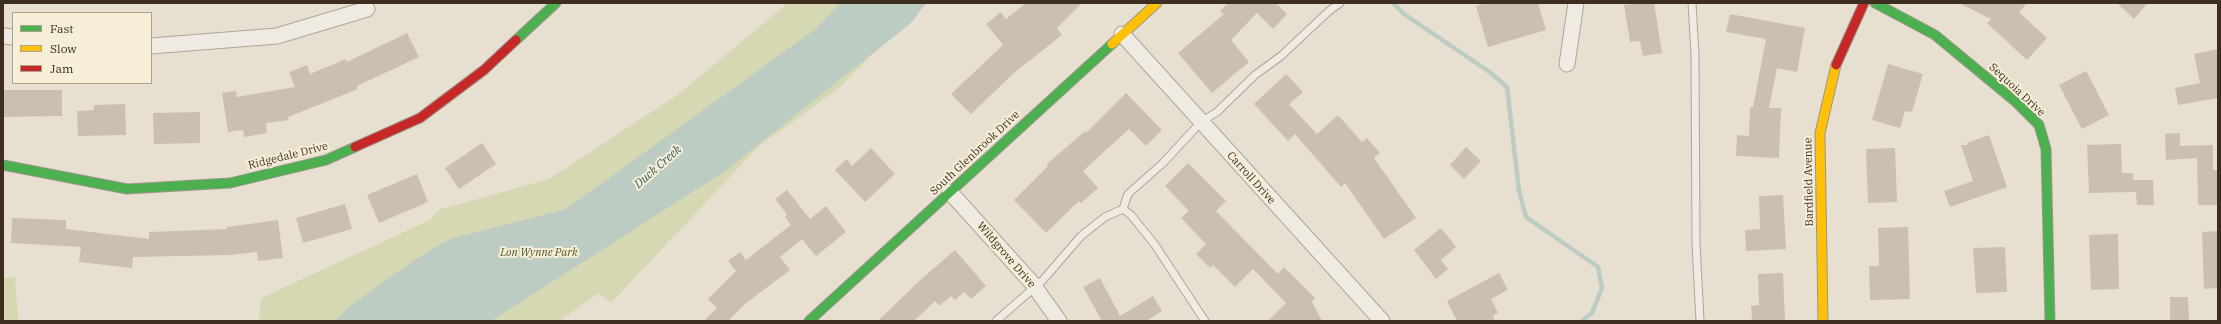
<!DOCTYPE html>
<html>
<head>
<meta charset="utf-8">
<style>
	body { margin:0 }
	#map { position:relative; width:2221px; height:324px; overflow:hidden; background:#e7e0d1; font-family:"IBM Plex Serif",serif }
	canvas { display:block }
	.frame { position:absolute; inset:0; border:4px solid #3d2e20; pointer-events:none }
	.legend { position:absolute; left:12px; top:12px; width:140px; height:72px; box-sizing:border-box; background:#f7eed8; border:1px solid #ada18e; margin:0; padding:5px 7px; list-style:none; font-size:12px; color:#3d2e20 }
	.legend li { display:flex; align-items:center; gap:8px; height:20px }
	.legend b { width:20px; border:1px solid #ada18e }
</style>
</head>
<body>
<div id="map">
<canvas width="2221" height="324"></canvas>
<div class="frame"></div>
<ul class="legend">
<li><b style="height:5px;background:#4caf50"></b>Fast</li>
<li><b style="height:5px;background:#ffc107"></b>Slow</li>
<li><b style="height:5px;background:#c62828"></b>Jam</li>
</ul>
</div>
<script>
const g = document.querySelector('canvas').getContext('2d');
g.lineJoin = 'round';
function fillPath(path, color) {
  g.fillStyle = color;
  g.fill(path, 'evenodd');
}
function shape(rows) {
  const path = new Path2D();
  for (const r of rows) {
    path.moveTo(r[0], r[1]);
    for (let i = 2; i < r.length; i += 2) path.lineTo(r[i], r[i + 1]);
  }
  return path;
}
function strokePath(path, color, width, dash) {
  g.strokeStyle = color;
  g.lineWidth = width;
  g.lineCap = dash ? 'butt' : 'round';
  g.setLineDash(dash || []);
  g.stroke(path);
}
function drawText(font, color, halo, rows, align = 'center') {
  g.font = font + ' "IBM Plex Serif",serif';
  g.lineWidth = 4;
  g.setLineDash([]);
  g.textBaseline = 'middle';
  g.strokeStyle = halo;
  g.fillStyle = color;
  for (const [text, x, y, turn = 0] of rows) {
    g.save();
    g.translate(x, y);
    g.rotate((+turn || 0) * Math.PI / 180);
    g.textAlign = isNaN(turn) ? turn : align;
    if (halo) g.strokeText(text, 0, 0);
    g.fillText(text, 0, 0);
    g.restore();
  }
}
fillPath(shape([
	[788,3,923,3,837,90,759,146,611,303,599,293,559,321,259,321,261,298,430,220,438,210,549,179,679,94],
	[15,277,18,321,3,321,3,278]
]), '#d6d7b3');
fillPath(shape([
	[840,3,926,3,911,23,725,171,491,321,335,321,351,305,416,259,450,239,566,209,817,28]
]), '#bcccc2');
strokePath(shape([
	[1393,3,1404,14,1491,73,1507,87,1519,191,1526,217,1598,267,1602,288,1592,313,1582,321]
]), '#bcccc2', 4.5);
fillPath(shape([
	[1026,3,1082,3,1057,28,1062,35,1014,73,971,114,951,94,1003,45,986,24,1001,12,1006,19],
	[1228,3,1276,3,1287,14,1273,29,1257,13,1231,40,1249,62,1212,93,1178,53,1224,14,1220,11],
	[1486,3,1538,3,1546,30,1488,47,1476,6],
	[1639,3,1654,3,1662,53,1643,56,1640,41,1630,42,1624,5],
	[1959,3,2027,3,2019,12,2047,38,2027,60,1987,23,1991,19],
	[2117,3,2148,3,2134,19],
	[1730,14,1805,28,1797,72,1777,68,1769,108,1781,108,1779,158,1736,156,1737,135,1749,136,1750,107,1753,107,1766,39,1726,32],
	[407,33,419,57,357,86,358,89,288,117,289,120,266,123,267,133,244,137,243,130,228,132,222,93,236,91,237,97,295,87,289,72,307,65,310,74,346,59,347,62],
	[2218,49,2218,98,2178,105,2175,88,2200,83,2194,54],
	[1888,64,1923,74,1912,112,1905,111,1900,128,1872,120],
	[2086,71,2109,115,2082,129,2059,85],
	[1286,74,1303,92,1289,104,1317,134,1338,115,1362,142,1367,138,1380,153,1374,158,1416,218,1384,239,1345,183,1341,187,1295,134,1288,141,1254,104],
	[3,90,62,90,62,116,3,117],
	[1126,93,1162,130,1146,146,1129,129,1083,171,1098,188,1081,203,1079,201,1046,233,1014,200,1048,166,1047,164,1084,132,1086,133],
	[125,104,126,135,78,136,77,111,94,110,94,105],
	[200,112,200,143,154,144,153,113],
	[2180,133,2180,146,2213,145,2213,170,2218,170,2218,205,2198,205,2197,158,2166,160,2165,134],
	[1989,135,2007,187,1950,207,1944,191,1973,181,1961,145,1967,145,1967,143],
	[482,143,496,164,459,189,445,168],
	[2121,144,2122,173,2133,173,2133,180,2153,180,2154,205,2137,205,2136,192,2089,193,2087,145],
	[1466,147,1481,161,1464,179,1450,165],
	[871,148,895,174,865,202,835,170,847,159,852,166],
	[1895,148,1897,202,1868,203,1866,149],
	[1188,163,1226,201,1216,211,1278,274,1284,267,1315,298,1312,302,1322,321,1268,321,1286,303,1253,269,1235,287,1213,265,1210,268,1196,254,1206,244,1181,218,1189,211,1165,186],
	[417,174,428,202,379,223,367,195],
	[787,190,810,219,826,206,846,232,816,256,802,239,780,257,790,270,745,304,728,321,704,321,717,308,708,299,736,271,728,261,740,252,746,260,791,225,785,217,787,214,775,199],
	[1783,195,1786,249,1746,251,1745,230,1760,229,1759,196],
	[345,204,352,229,303,243,296,218],
	[12,218,66,220,66,229,149,239,149,232,227,229,227,227,278,220,283,258,258,261,257,252,231,255,133,257,132,268,79,262,81,247,11,243],
	[1908,227,1910,299,1870,300,1869,266,1879,266,1878,228],
	[1441,228,1456,247,1441,260,1448,269,1436,279,1414,250],
	[2218,231,2218,288,2204,289,2202,232],
	[2118,234,2119,289,2091,290,2089,235],
	[2005,247,2007,292,1976,293,1973,248],
	[955,250,986,286,971,299,964,292,955,300,951,296,939,306,935,301,914,321,878,321,918,282],
	[1499,273,1508,290,1491,299,1498,313,1493,316,1495,321,1457,321,1447,301],
	[1783,273,1785,321,1752,321,1751,306,1759,305,1758,274],
	[1100,278,1120,316,1153,296,1162,311,1146,321,1102,321,1083,287],
	[2170,297,2188,297,2189,321,2170,321]
]), '#cbbfb2');
const lane = shape([
	[1692,3,1695,54,1696,244,1700,321],
	[1123,209,1131,215,1155,245,1205,321],
	[996,321,1043,280,1081,236,1105,217,1123,209,1128,194,1163,163,1201,122,1217,112,1255,75,1281,56,1329,11,1340,3]
]);
const street = shape([
	[1122,34,1382,321],
	[3,36,13,37],
	[151,46,277,36,367,9],
	[1567,64,1576,3],
	[950,192,1032,283,1059,321]
]);
const fast = shape([
	[1875,3,1935,35,2016,102,2039,125,2046,149,2050,321],
	[516,40,556,3],
	[3,165,127,189,230,183,326,160,355,147],
	[809,321,1112,44]
]);
const slow = shape([
	[1112,44,1157,3],
	[1823,321,1820,133,1836,65]
]);
const jam = shape([
	[1836,65,1864,3],
	[355,147,420,118,484,70,516,40]
]);
strokePath(lane, '#ada599', 9);
strokePath(street, '#ada599', 17);
strokePath(fast, '#9c958a', 11);
strokePath(slow, '#9c958a', 11);
strokePath(jam, '#9c958a', 11);
strokePath(lane, '#efebe3', 7);
strokePath(street, '#efebe3', 15);
strokePath(fast, '#4caf50', 9);
strokePath(slow, '#ffc107', 9);
strokePath(jam, '#c62828', 9);
drawText('11px', '#3d2e20', '#f7eed8', [
	["Sequoia Drive",2017,90,43],
	["South Glenbrook Drive",975,153,-43],
	["Ridgedale Drive",288,156,-14],
	["Carroll Drive",1251,178,48],
	["Bardfield Avenue",1809,182,-91],
	["Wildgrove Drive",1006,255,49]
]);
drawText('italic 11px', '#4d5a26', '#f7eed8', [
	["Lon Wynne Park",539,253]
]);
drawText('italic 12px', '#2f5d5a', '#f7eed8', [
	["Duck Creek",658,167,-41]
]);
</script>
</body>
</html>
